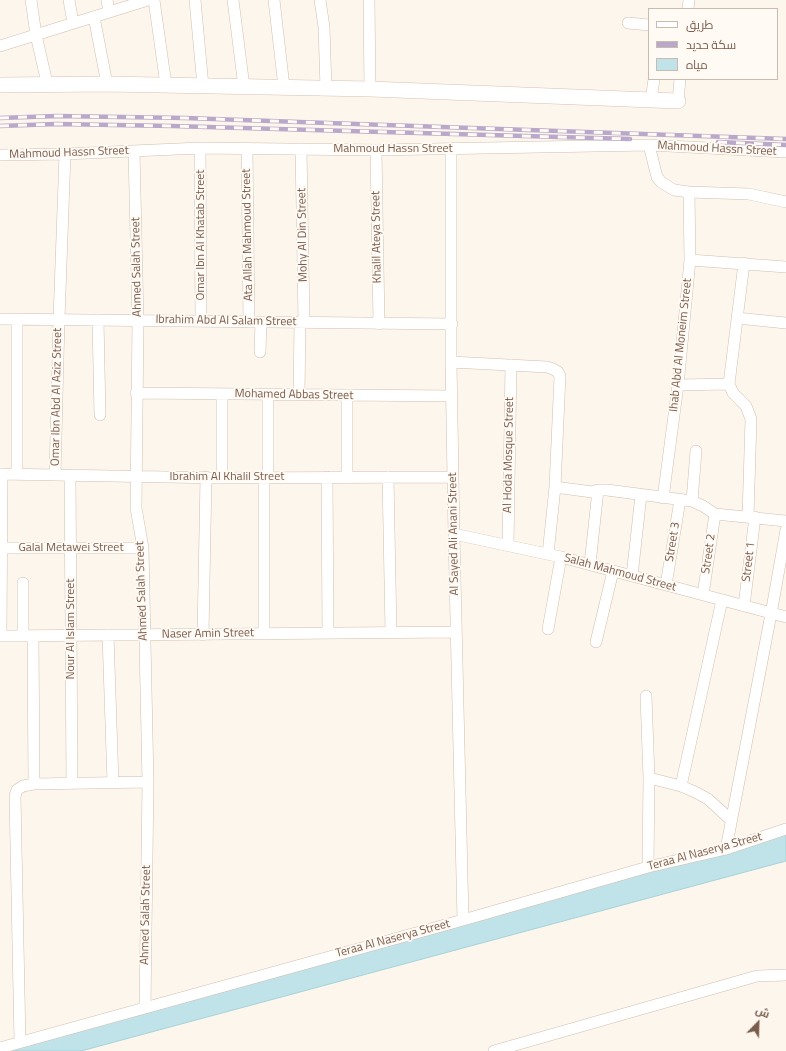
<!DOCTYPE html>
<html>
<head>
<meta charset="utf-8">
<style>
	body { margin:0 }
	#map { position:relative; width:786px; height:1051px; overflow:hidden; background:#fdf6ec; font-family:"Titillium Web",Cairo,sans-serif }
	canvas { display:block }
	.legend { position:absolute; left:648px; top:8px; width:130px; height:72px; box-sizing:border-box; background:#fffaf3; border:1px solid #cabbb1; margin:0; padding:5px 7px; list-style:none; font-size:12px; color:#7a5c4d }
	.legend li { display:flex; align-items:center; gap:8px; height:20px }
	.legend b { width:20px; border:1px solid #cabbb1 }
	.north { position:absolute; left:738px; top:1003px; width:40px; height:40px; -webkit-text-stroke:3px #fffaf3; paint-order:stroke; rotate:23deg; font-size:11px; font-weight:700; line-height:16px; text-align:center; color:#7a5c4d }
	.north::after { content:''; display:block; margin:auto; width:14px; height:18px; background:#7a5c4d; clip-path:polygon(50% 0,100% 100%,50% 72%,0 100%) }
</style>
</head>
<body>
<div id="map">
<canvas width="786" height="1051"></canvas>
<ul class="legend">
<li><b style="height:5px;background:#fff"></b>طريق</li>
<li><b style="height:5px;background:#b9a8c9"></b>سكة حديد</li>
<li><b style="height:11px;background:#bfe3e8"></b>مياه</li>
</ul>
<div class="north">ش</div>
</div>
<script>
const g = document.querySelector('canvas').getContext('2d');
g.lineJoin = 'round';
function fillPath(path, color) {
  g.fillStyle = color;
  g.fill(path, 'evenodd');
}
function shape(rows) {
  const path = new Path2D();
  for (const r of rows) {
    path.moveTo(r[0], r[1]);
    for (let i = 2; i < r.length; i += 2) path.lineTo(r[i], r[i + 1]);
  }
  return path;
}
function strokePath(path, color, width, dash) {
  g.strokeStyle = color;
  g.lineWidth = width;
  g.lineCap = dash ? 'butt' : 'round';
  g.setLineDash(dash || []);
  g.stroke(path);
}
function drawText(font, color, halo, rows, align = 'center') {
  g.font = font + ' "Titillium Web",sans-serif';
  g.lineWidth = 3.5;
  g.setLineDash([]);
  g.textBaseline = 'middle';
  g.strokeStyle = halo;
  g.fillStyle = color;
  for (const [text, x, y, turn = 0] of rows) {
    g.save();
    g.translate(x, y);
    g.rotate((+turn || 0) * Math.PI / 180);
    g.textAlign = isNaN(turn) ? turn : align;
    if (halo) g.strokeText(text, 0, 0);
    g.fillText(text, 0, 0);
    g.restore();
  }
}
const water = shape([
	[786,833,786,861,81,1051,6,1051,786,833]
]);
fillPath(water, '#bfe3e8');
strokePath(water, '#a5d3da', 1);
const street = shape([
	[31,0,36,35,47,83],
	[69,0,73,23],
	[107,0,109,12],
	[154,0,166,85],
	[195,0,203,86],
	[233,0,244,87],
	[274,0,284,87],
	[320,0,324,27,326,88],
	[369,0,370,89],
	[688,9,689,0],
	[94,17,107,84],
	[628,23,649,25],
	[0,46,148,0],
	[651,101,654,79],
	[678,101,680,79],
	[649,145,657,177,661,182,674,190,689,192,749,194,786,202],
	[200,148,201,321],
	[451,148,451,362,454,534,463,920],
	[247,149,249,322],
	[301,149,304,322],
	[376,150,379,324],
	[134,151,138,320,136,508,143,548,148,782,145,1007],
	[0,155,65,154,200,148,376,150,649,145,786,152],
	[690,260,786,267],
	[744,263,729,384,733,393,746,406,751,419,748,517],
	[737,318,786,323],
	[0,319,452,324],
	[98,320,100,415],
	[260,352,261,322],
	[451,362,547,367,553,369,558,372,560,376,555,487,548,554],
	[678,385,729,384],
	[136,393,452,396],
	[222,394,222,478],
	[268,394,268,477],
	[299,395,300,323],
	[347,395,347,477],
	[0,474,222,478,453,477],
	[17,474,17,319],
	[55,475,59,319,65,154],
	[70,475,72,784],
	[327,477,328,633],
	[388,477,391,632],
	[555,487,592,492,598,490,607,490,692,501,703,506,715,514,786,521],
	[663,498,678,385,690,260,689,192],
	[692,501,696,451],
	[454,534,561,557,786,617],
	[508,545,511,365],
	[0,548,143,548],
	[590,564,598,490],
	[632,576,641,495],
	[23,583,23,636],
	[666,585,680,500],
	[703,595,715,514],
	[744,606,755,517],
	[548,629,561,557],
	[264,634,264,477],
	[108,635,113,783],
	[203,635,206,477],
	[0,636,456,632],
	[1,636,2,474],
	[33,636,34,784],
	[596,642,613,571],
	[646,696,649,778,648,867],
	[649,778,681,786,695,792,708,799,731,820],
	[681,786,722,600],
	[726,849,771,614,786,530],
	[20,1042,15,796,17,790,23,786,34,784,148,782],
	[0,1048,463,920,648,867,726,849,786,829],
	[494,1051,757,976,786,975]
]);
const secondary = shape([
	[0,85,107,84,370,89,678,101]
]);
strokePath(street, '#d1beb0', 12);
strokePath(secondary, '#d6c0b0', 16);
strokePath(street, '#fff', 11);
strokePath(secondary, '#fff', 15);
const rail = shape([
	[0,118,57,116,185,118,786,139],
	[0,126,56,124,172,126,630,139],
	[718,142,786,145]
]);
strokePath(rail, '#b9a8c9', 4.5);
strokePath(rail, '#fffaf3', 3, [9]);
drawText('12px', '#7a5c4d', '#fffaf3', [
	["Mahmoud Hassn Street",393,149],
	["Mahmoud Hassn Street",717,149,3],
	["Mahmoud Hassn Street",69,153,-2],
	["Omar Ibn Al Khatab Street",201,235,-90],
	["Ata Allah Mahmoud Street",248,235,-91],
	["Mohy Al Din Street",303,235,-91],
	["Khalil Ateya Street",377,237,-91],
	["Ahmed Salah Street",137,267,-91],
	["Ibrahim Abd Al Salam Street",226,321,1],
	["Ihab Abd Al Moneim Street",681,345,-84],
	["Mohamed Abbas Street",294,395,1],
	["Omar Ibn Abd Al Aziz Street",57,397,-89],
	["Al Hoda Mosque Street",509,455,-89],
	["Ibrahim Al Khalil Street",227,477],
	["Al Sayed Ali Anani Street",454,534,-91],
	["Street 3",673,542,-81],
	["Galal Metawei Street",71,548],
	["Street 2",709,554,-82],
	["Street 1",749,562,-83],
	["Salah Mahmoud Street",620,573,15],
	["Ahmed Salah Street",142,591,-92],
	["Nour Al Islam Street",71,629,-90],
	["Naser Amin Street",208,634,-1],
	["Teraa Al Naserya Street",705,852,-15],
	["Ahmed Salah Street",146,915,-89],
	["Teraa Al Naserya Street",393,939,-15]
]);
</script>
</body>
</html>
